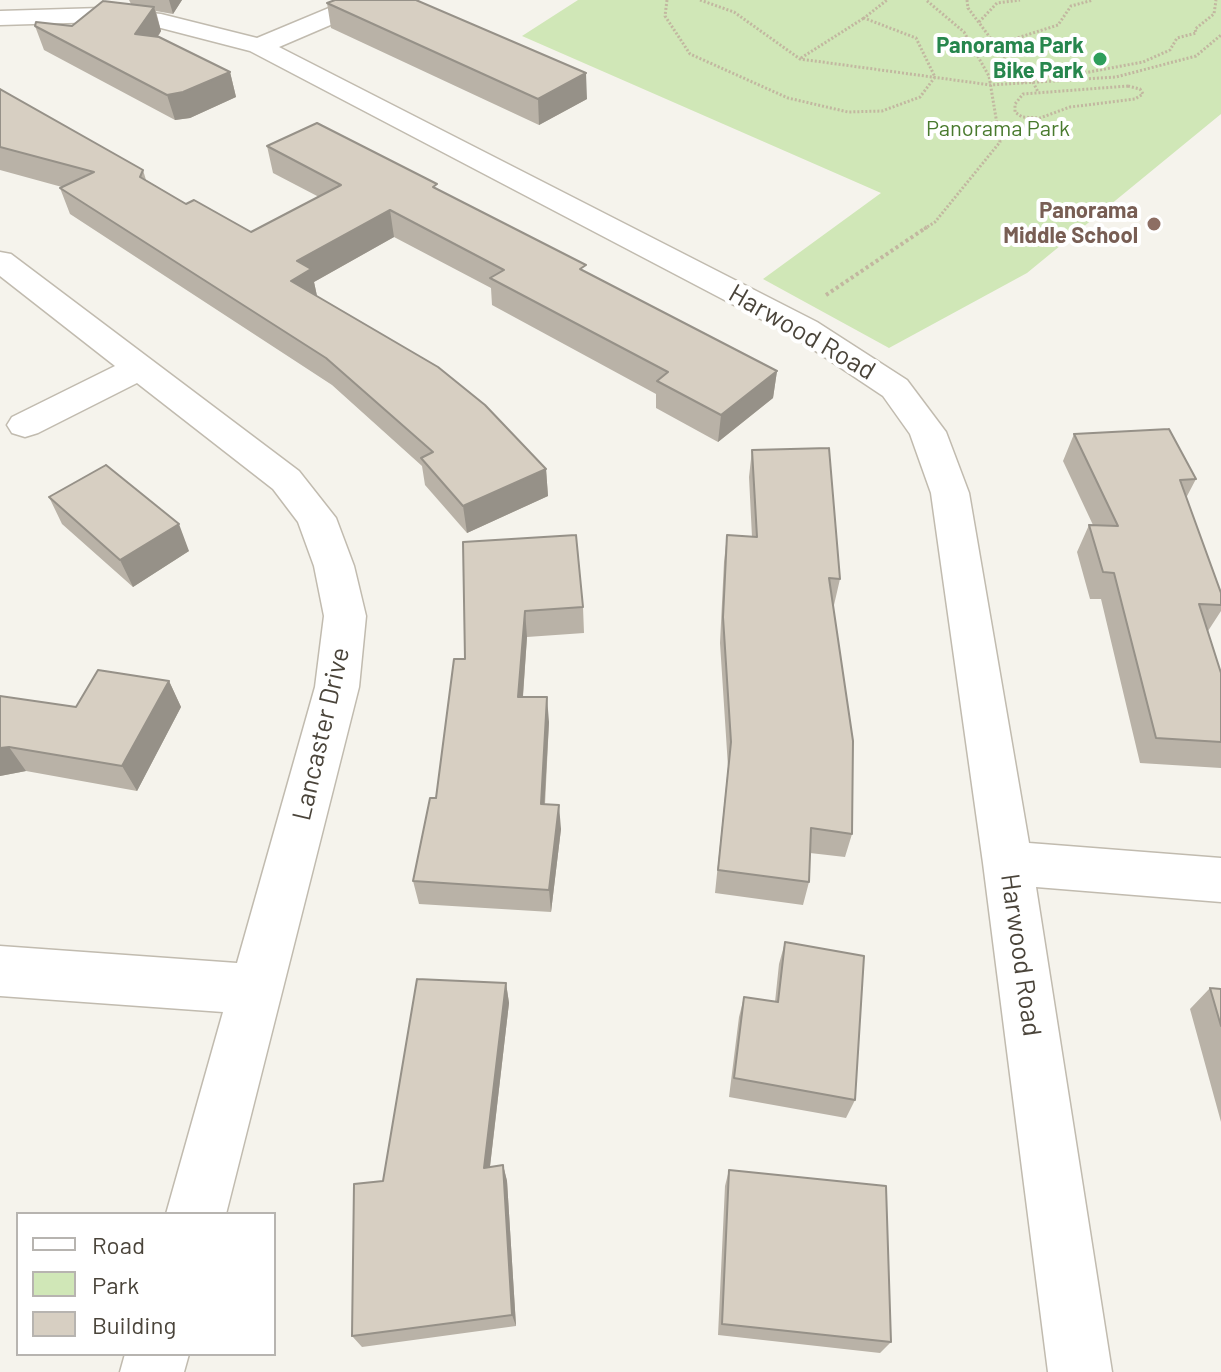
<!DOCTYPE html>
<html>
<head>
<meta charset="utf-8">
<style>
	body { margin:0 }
	#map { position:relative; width:1221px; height:1372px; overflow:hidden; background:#f5f3ec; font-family:Barlow,sans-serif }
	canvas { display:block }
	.legend { position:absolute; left:16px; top:1212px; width:260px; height:144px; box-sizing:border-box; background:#fff; border:2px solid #b7b4b0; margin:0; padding:10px 14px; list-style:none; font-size:24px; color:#4a443a }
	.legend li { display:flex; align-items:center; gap:16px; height:40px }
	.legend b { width:40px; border:2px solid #b7b4b0 }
</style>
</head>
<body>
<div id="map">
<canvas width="1221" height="1372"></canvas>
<ul class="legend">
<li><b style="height:10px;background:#fff"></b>Road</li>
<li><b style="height:22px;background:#d0e7b7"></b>Park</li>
<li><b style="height:22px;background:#d7cfc2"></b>Building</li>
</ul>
</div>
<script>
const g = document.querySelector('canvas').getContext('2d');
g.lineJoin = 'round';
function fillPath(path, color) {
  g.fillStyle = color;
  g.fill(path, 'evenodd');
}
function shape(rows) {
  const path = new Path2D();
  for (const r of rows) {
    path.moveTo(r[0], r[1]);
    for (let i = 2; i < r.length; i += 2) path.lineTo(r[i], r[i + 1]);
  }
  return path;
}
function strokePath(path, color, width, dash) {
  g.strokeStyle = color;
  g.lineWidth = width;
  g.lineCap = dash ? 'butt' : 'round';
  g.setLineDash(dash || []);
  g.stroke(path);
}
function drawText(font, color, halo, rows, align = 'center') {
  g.font = font + ' Barlow,sans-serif';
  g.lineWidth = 8;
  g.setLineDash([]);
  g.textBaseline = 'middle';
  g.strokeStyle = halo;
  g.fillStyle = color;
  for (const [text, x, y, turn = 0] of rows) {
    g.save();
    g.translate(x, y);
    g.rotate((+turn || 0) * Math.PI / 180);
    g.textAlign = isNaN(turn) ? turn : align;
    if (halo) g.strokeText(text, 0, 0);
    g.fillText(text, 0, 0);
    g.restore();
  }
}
fillPath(shape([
	[578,0,1221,0,1221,114,1027,273,889,348,763,279,881,193,522,36]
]), '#d0e7b7');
const minor = shape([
	[348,0,381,0,377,5,279,47,817,322,907,380,946,432,969,493,1029,843,1221,858,1221,902,1036,887,1112,1372,1048,1372,983,863,931,493,910,434,883,396,793,336,250,51,161,28,101,22,0,25,0,11,101,8,161,14,257,38,348,0],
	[0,252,11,254,299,471,336,518,354,566,366,616,359,687,226,1214,166,1214,223,1012,0,996,0,946,237,963,315,687,324,616,314,566,298,522,273,489,137,383,38,433,25,437,12,433,7,425,12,417,115,366,0,276,0,252],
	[125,1354,189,1354,184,1372,120,1372,125,1354]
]);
strokePath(minor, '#c1bbaf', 3);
strokePath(shape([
	[667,0,665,16,690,54,788,98,848,112,882,111,920,97,935,77,916,38,864,18,887,0],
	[700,0,734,12,800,59,991,85,1116,77,1196,56,1221,35],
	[967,0,968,8,1024,83],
	[979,22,997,3,1020,0],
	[995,45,1058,25,1071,6,1093,0],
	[801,58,864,18],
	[1017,71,1044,76,1073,75,1143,62,1170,50,1177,38,1196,33,1195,29,1214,14,1216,0],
	[1033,82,1038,92],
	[1128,86,1140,89,1143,94,1135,99,1070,107,1040,118,1022,117,1015,112,1015,104,1023,94,1128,86],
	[924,229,935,222,1000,142,989,76,964,32,926,0]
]), '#c2b7a0', 3, [2, 2]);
strokePath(shape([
	[826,295,927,227]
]), '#c2b7a0', 4, [3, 3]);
fillPath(minor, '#fff');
fillPath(shape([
	[129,0,182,0,173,14,156,11,161,31,158,37,230,72,236,97,190,118,175,120,44,50,35,26,72,26,131,4],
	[327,3,587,99,539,125,331,28],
	[0,89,143,170,146,180,186,204,251,232,319,197,273,173,267,146,438,190,586,273,777,371,773,398,718,442,656,408,656,394,492,305,491,288,394,237,314,282,317,296,546,469,548,496,467,533,425,485,422,466,332,385,70,214,60,188,62,187,0,170],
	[1074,434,1196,479,1186,498,1221,593,1221,611,1208,631,1221,673,1221,768,1140,763,1101,599,1090,599,1077,552,1089,525,1093,525,1063,461],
	[752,450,840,579,834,605,833,605,852,834,845,857,810,853,809,882,803,905,715,893,728,767,720,643,724,562,727,535,752,537,749,477],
	[49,497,189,551,133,587,62,524],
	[463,542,583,607,584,633,527,637,523,697,549,722,545,805,561,829,551,912,419,904,413,881,436,798,465,659],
	[169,681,181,707,137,791,26,771,0,776,0,696,76,707],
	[785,942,855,1100,846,1118,729,1097,739,1017,744,997,775,1002,779,964],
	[506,983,509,1003,490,1167,503,1165,507,1181,516,1326,362,1347,352,1336,383,1181],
	[1210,988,1221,989,1221,1122,1190,1009],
	[729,1170,891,1342,880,1353,718,1335,725,1186]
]), '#b9b2a7');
fillPath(shape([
	[169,0,182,0,173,14],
	[154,7,161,31,143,59,135,34],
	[230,72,236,97,190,118,175,120,167,95],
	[586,73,587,99,539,125,538,99],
	[390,210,394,237,314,282,317,296,291,281,297,261],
	[777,371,773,398,718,442,721,415],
	[546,469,548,496,467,533,463,506],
	[179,524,189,551,133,587,120,560],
	[525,611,527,637,521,722,518,697],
	[169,681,181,707,137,791,122,766],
	[547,697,549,722,543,828,541,804],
	[9,747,26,771,0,776,0,748],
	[559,805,561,829,551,912,549,890],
	[506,983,509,1003,488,1183,484,1168],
	[503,1165,507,1181,516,1326,512,1315]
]), '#969188');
const building = shape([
	[335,0,416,0,586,73,538,99,327,3,335,0],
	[103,1,154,7,135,34,159,37,230,72,183,92,167,95,35,26,36,22,72,26,103,1],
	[0,89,143,170,140,177,186,204,194,200,251,232,341,185,267,146,317,123,437,184,433,187,586,265,580,269,777,371,721,415,657,381,668,372,490,278,504,270,390,210,297,261,311,269,291,281,438,367,485,405,546,469,463,506,421,458,433,452,326,358,60,188,94,172,0,147,0,89],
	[1169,429,1196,479,1180,480,1221,593,1221,605,1199,604,1221,673,1221,742,1156,738,1114,573,1103,572,1089,525,1118,526,1074,434,1169,429],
	[829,448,840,579,829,578,853,741,852,834,811,828,809,882,718,870,731,742,723,617,727,535,757,537,752,450,829,448],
	[106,465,179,524,120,560,49,497,106,465],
	[576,535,583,607,525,611,518,697,547,697,541,804,559,805,549,890,413,881,430,798,436,798,454,659,465,659,463,542,576,535],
	[98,670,169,681,122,766,9,747,0,748,0,696,76,707,98,670],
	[785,942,864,956,855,1100,734,1078,744,997,778,1002,785,942],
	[417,979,506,983,484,1168,503,1165,512,1315,352,1336,354,1184,383,1181,417,979],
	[1210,988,1221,989,1221,1026,1210,988],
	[729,1170,886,1186,891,1342,722,1324,729,1170]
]);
fillPath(building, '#d7cfc2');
strokePath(building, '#969188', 2);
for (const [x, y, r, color] of [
	[1100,59,8,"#2e9e5b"],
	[1154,224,8,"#8d6e63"]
]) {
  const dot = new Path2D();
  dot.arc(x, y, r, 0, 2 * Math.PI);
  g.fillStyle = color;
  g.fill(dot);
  strokePath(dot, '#fff', 3);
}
drawText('bold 22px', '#27864d', '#fff', [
	["Panorama Park",1084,46],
	["Bike Park",1084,71]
], 'right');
drawText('22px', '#497a2e', '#fff', [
	["Panorama Park",998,129]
]);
drawText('bold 22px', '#785e54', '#fff', [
	["Panorama",1138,211],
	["Middle School",1138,236]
], 'right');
drawText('26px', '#4a443a', '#fff', [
	["Harwood Road",802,332,30],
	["Lancaster Drive",321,734,-77],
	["Harwood Road",1021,955,82]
]);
</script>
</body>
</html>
